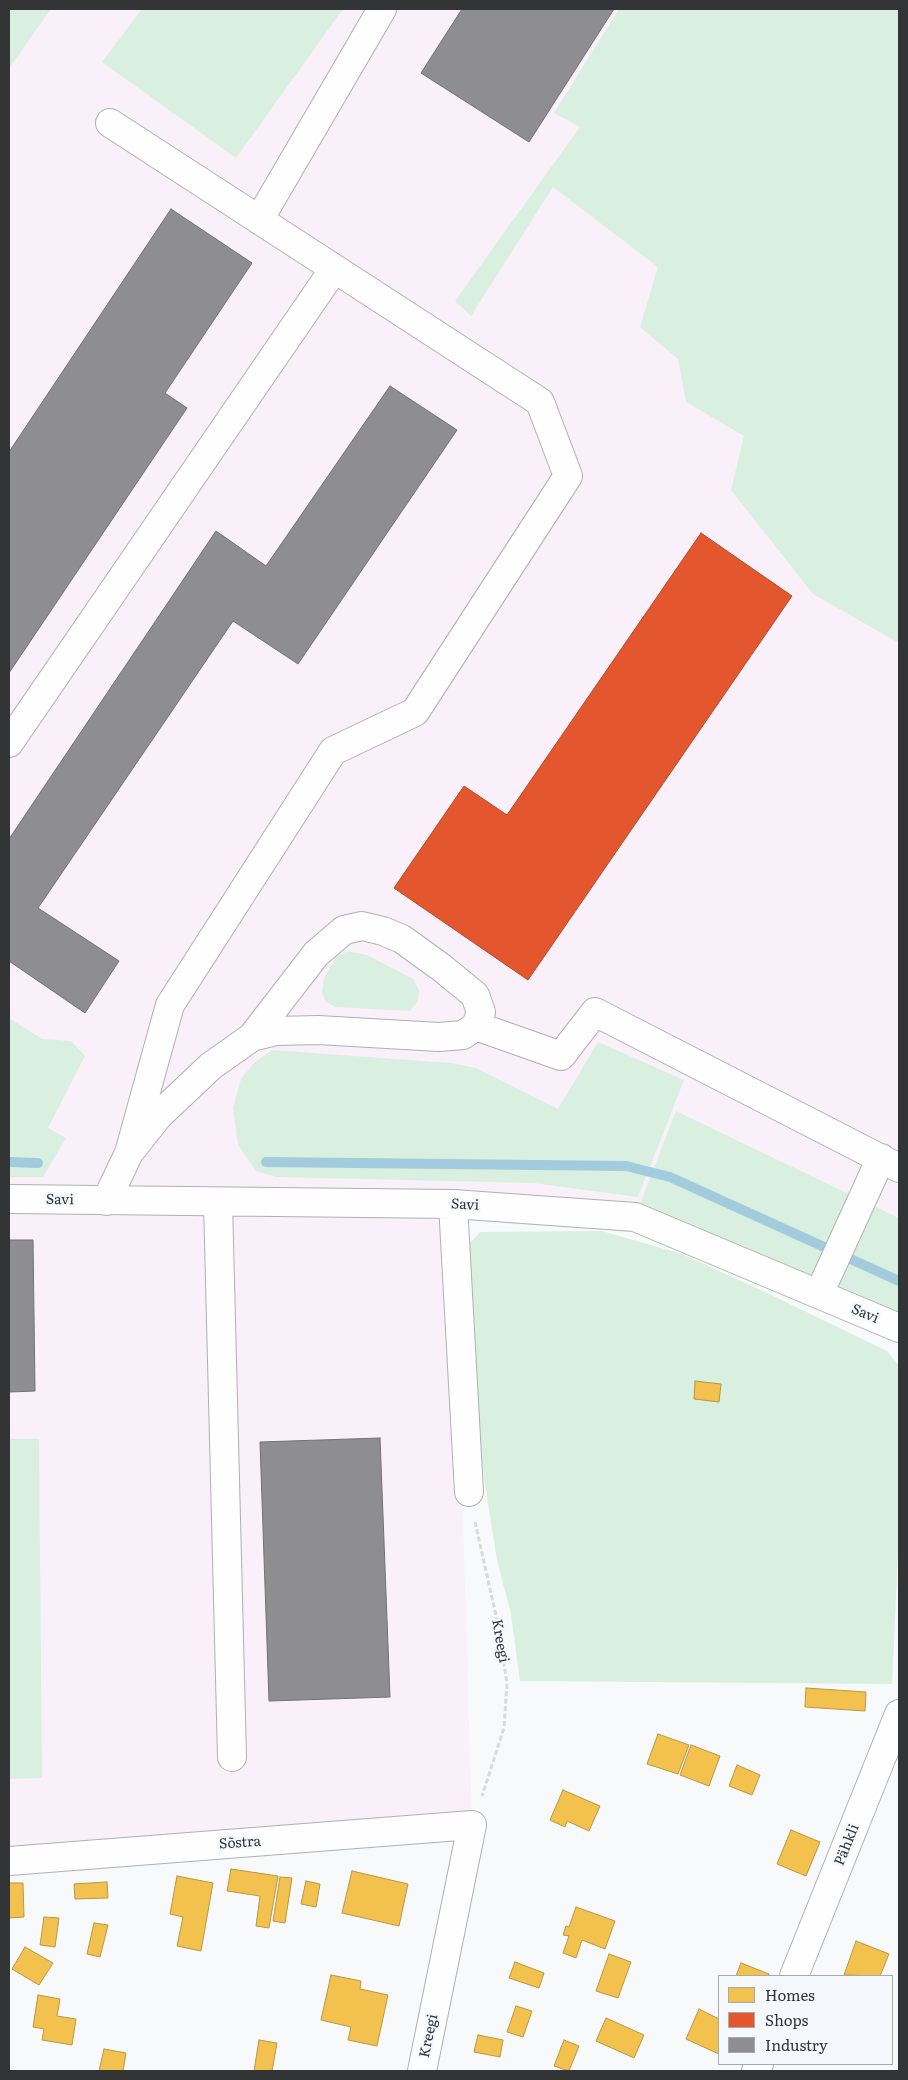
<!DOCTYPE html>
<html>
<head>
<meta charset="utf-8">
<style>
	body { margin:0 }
	#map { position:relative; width:908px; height:2080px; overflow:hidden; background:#f7f9fb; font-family:Literata,serif }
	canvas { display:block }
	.frame { position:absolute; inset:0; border:10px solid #323435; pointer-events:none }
	.legend { position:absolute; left:718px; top:1975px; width:175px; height:90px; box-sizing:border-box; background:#f5f9fd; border:1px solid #a7aaad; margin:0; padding:6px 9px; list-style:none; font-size:15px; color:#323435 }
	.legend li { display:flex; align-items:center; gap:10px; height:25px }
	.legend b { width:25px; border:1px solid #a7aaad }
</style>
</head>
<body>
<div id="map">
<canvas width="908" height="2080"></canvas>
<div class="frame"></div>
<ul class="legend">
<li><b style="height:14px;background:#f2c14e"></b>Homes</li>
<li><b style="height:14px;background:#e4572e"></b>Shops</li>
<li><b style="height:14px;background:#8d8d92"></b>Industry</li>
</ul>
</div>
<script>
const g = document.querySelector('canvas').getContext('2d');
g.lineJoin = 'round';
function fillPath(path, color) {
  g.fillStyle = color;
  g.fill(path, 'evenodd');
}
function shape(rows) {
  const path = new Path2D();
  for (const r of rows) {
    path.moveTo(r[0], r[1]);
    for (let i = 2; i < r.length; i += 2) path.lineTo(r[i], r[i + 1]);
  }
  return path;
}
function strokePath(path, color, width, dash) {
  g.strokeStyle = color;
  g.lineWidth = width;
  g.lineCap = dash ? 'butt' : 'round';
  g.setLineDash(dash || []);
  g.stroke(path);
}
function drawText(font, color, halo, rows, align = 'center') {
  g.font = font + ' Literata,serif';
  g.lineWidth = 5;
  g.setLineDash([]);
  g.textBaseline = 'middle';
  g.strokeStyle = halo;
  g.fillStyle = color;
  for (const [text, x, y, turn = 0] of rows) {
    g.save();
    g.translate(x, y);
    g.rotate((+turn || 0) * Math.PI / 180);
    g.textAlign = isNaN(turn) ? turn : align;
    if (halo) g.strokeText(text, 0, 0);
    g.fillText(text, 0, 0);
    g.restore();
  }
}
fillPath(shape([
	[9,9,660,9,899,354,899,1218,676,1111,635,1217,454,1217,472,1825,9,1863]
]), '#faf0f9');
fillPath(shape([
	[9,9,51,9,9,68],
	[142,9,343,9,236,158,102,62],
	[619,9,899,9,899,643,813,594,731,490,744,436,686,402,678,359,640,327,658,267,553,187,471,316,455,301,580,127,554,113],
	[348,951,367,955,413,979,419,990,418,1001,410,1011,335,1007,326,1002,322,993,324,978,336,957],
	[9,1018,42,1039,71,1041,85,1056,48,1128,66,1138,43,1177,9,1177],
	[598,1042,684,1080,638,1197,533,1183,276,1177,256,1171,238,1145,233,1108,241,1079,254,1063,272,1050,451,1063,476,1068,558,1109],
	[676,1111,899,1218,899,1328,635,1217],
	[602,1231,682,1254,765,1292,887,1351,899,1366,899,1533,892,1684,520,1681,511,1614,497,1560,482,1465,469,1244,480,1232],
	[9,1439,39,1439,42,1778,9,1779]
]), '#d9f0e0');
const homes = shape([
	[695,1381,721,1384,719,1402,694,1399,695,1381],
	[806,1688,866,1692,865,1711,805,1707,806,1688],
	[658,1734,689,1745,678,1774,647,1764,658,1734],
	[691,1745,720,1756,709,1786,680,1775,691,1745],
	[737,1765,760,1775,752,1795,729,1786,737,1765],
	[563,1790,600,1806,589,1831,567,1821,565,1827,550,1820,563,1790],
	[791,1830,820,1842,806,1876,777,1864,791,1830],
	[231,1869,278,1876,269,1928,256,1926,260,1896,227,1891,231,1869],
	[352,1871,408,1884,399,1926,342,1913,352,1871],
	[177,1876,213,1883,201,1951,177,1946,183,1917,170,1914,177,1876],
	[280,1877,292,1878,285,1923,273,1921,280,1877],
	[306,1881,320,1884,316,1907,301,1904,306,1881],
	[107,1882,108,1898,75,1899,74,1884,107,1882],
	[9,1883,23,1883,24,1917,9,1918,9,1883],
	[576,1907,615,1921,605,1949,582,1940,576,1958,563,1953,569,1936,563,1935,566,1926,569,1927,576,1907],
	[44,1917,59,1918,55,1947,40,1945,44,1917],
	[94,1923,108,1925,100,1957,87,1954,94,1923],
	[856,1941,889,1954,880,1976,844,1975,856,1941],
	[25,1947,53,1963,39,1985,12,1969,25,1947],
	[609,1954,631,1962,618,1998,596,1991,609,1954],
	[515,1962,544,1973,539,1988,509,1978,515,1962],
	[741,1963,769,1974,768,1976,736,1976,741,1963],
	[331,1975,361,1981,360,1989,388,1995,377,2046,348,2040,351,2027,321,2020,331,1975],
	[38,1995,60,1999,57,2016,76,2019,72,2045,42,2040,44,2029,33,2027,38,1995],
	[516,2006,532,2011,523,2037,507,2032,516,2006],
	[699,2009,719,2019,719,2054,686,2039,699,2009],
	[606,2018,644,2035,634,2058,596,2041,606,2018],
	[478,2035,503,2040,500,2057,474,2052,478,2035],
	[259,2040,277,2043,272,2071,254,2071,259,2040],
	[564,2040,579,2046,569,2071,554,2066,564,2040],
	[104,2049,126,2053,123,2071,99,2071,104,2049]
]);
fillPath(homes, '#f2c14e');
strokePath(homes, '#b89746', 1);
const shops = shape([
	[701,533,792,596,528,980,394,888,464,786,507,815,701,533]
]);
fillPath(shops, '#e4572e');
strokePath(shops, '#af4c30', 1);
const industry = shape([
	[462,9,614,9,529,142,421,73,462,9],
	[171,209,252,263,165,393,187,408,9,673,9,452,171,209],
	[390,386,457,430,298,664,233,621,38,908,119,961,85,1013,9,961,9,839,216,531,266,566,390,386],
	[9,1240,33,1240,35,1391,9,1392,9,1240],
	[380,1438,390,1697,269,1701,260,1442,380,1438]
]);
fillPath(industry, '#8d8d92');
strokePath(industry, '#727276', 1);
strokePath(shape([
	[9,1162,38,1163],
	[266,1162,626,1166,670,1177,899,1281]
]), '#a2cbdd', 10);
const minor = shape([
	[110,123,540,402,568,476,415,712,333,751,170,1005,129,1153],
	[259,220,382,9],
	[9,743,334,269],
	[476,1026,561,1056,595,1012,899,1168],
	[9,1199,453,1204,635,1217,899,1328],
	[106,1201,129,1153,159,1115,211,1066,252,1037,276,1031,318,1030,439,1037,463,1035,476,1026,481,1012,475,995,442,968,402,939,383,931,362,926,344,930,316,954,252,1037],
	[218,1202,232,1757],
	[453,1204,469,1492],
	[819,1294,881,1158],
	[9,1861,472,1825,422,2071],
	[794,1976,899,1714],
	[756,2071,759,2064]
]);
strokePath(minor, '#aeb0b2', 30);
strokePath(shape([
	[475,1522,497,1620,507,1683,504,1728,482,1796]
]), '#d9dada', 3, [5, 2.5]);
strokePath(minor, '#fefefe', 28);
drawText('14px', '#323435', '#f5f9fd', [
	["Savi",60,1200,1],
	["Savi",465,1205,3],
	["Savi",865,1314,23],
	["Kreegi",500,1641,80],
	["Sõstra",240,1843,-4],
	["Pähkli",847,1845,-68],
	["Kreegi",429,2036,-78]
]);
</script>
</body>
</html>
